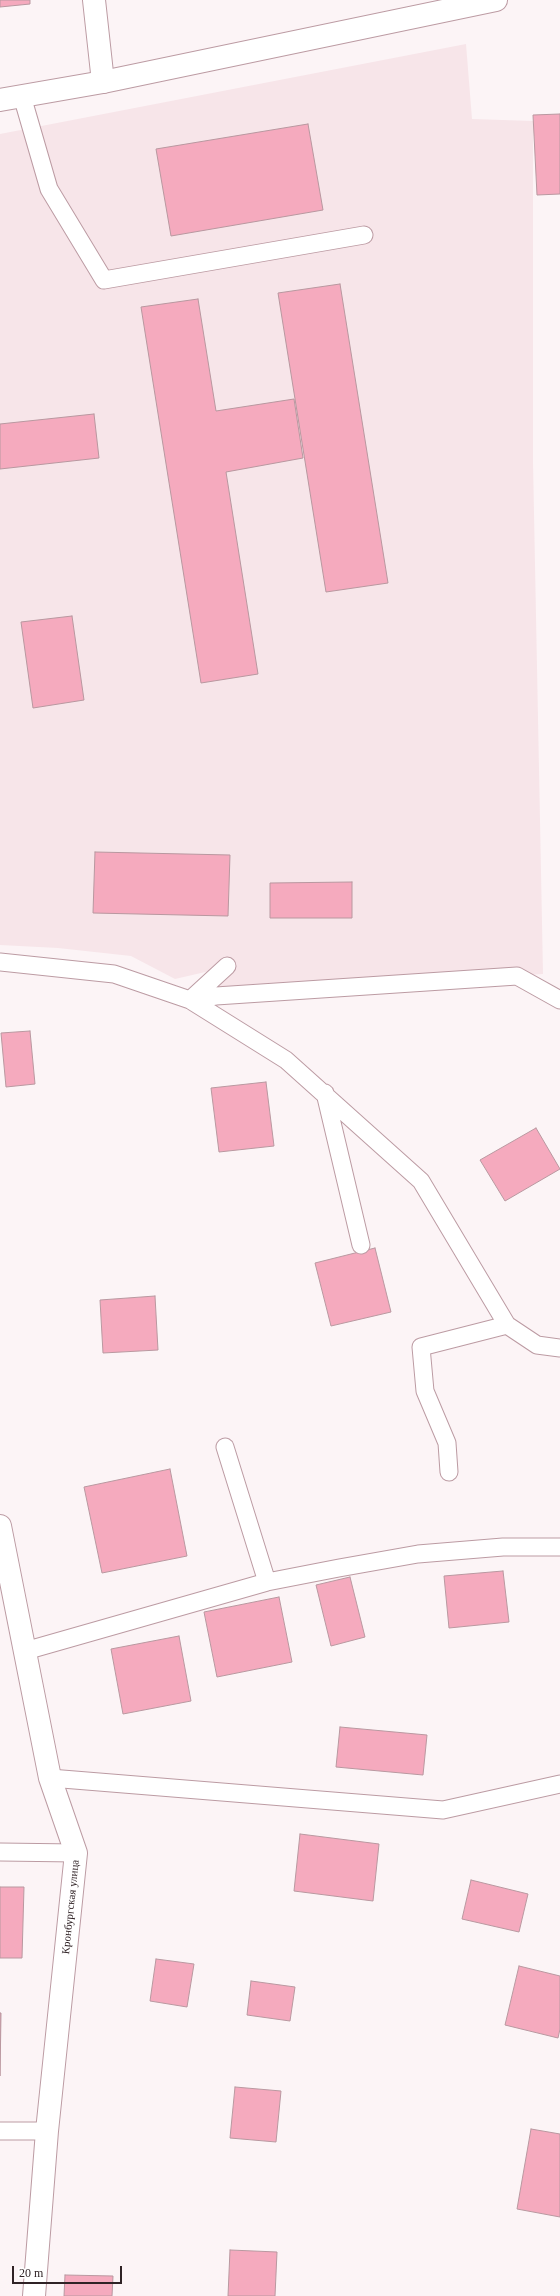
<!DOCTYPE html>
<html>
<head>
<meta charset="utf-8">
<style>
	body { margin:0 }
	#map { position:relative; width:560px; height:2296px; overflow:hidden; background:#fcf4f6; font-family:"Times New Roman",serif }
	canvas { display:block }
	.scale { position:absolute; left:12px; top:2266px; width:110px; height:18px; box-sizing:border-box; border:2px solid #2f2225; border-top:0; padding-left:5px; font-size:12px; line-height:14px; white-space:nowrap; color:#2f2225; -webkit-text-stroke:3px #fff; paint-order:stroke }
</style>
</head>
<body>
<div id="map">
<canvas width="560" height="2296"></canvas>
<div class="scale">20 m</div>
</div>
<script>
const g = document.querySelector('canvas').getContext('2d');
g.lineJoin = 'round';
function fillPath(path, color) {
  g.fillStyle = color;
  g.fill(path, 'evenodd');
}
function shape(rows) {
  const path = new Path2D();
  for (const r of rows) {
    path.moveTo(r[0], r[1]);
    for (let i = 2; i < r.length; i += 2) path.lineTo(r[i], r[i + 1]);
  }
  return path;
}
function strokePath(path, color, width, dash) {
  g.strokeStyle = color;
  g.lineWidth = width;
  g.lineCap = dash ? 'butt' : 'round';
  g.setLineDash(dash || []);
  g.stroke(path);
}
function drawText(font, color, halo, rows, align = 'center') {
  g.font = font + ' "Times New Roman",serif';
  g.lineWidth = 3;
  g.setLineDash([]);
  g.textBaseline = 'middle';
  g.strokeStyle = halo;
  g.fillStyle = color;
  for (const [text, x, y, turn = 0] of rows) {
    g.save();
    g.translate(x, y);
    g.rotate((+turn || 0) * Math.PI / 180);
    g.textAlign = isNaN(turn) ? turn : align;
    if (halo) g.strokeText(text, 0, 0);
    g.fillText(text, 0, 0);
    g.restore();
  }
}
fillPath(shape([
	[466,44,472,119,533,121,533,462,543,974,216,996,227,967,175,979,131,956,58,948,0,945,0,134]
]), '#f7e5e9');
const building = shape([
	[0,0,30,0,30,4,0,7,0,0],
	[560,114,560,194,537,195,533,115,560,114],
	[308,124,323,210,171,236,156,149,308,124],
	[340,284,388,583,326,592,278,293,340,284],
	[198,299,216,411,294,399,303,458,226,472,258,674,201,683,141,307,198,299],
	[94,414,99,458,0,469,0,424,94,414],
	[72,616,84,700,33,708,21,622,72,616],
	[95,852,230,855,228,916,93,913,95,852],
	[352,882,352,918,270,918,270,883,352,882],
	[30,1031,35,1084,6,1087,1,1033,30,1031],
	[266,1082,274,1146,219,1152,211,1088,266,1082],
	[536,1128,560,1169,505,1201,480,1160,536,1128],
	[375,1248,391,1312,331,1326,315,1263,375,1248],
	[155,1296,158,1350,103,1353,100,1300,155,1296],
	[170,1469,187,1556,102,1573,84,1487,170,1469],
	[503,1571,509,1622,449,1628,444,1576,503,1571],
	[350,1577,365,1637,331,1646,316,1585,350,1577],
	[279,1597,292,1662,217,1677,204,1612,279,1597],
	[179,1636,191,1701,123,1714,111,1649,179,1636],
	[340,1727,427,1735,423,1775,336,1767,340,1727],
	[300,1834,379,1844,373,1901,294,1891,300,1834],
	[471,1880,528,1894,519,1932,462,1919,471,1880],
	[0,1887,24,1887,22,1958,0,1958,0,1887],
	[156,1959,194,1964,187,2007,150,2001,156,1959],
	[519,1966,560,1976,560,2029,558,2038,505,2025,519,1966],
	[251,1981,295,1987,290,2021,247,2015,251,1981],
	[0,2013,1,2013,0,2076,0,2013],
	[235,2087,281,2091,276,2142,230,2138,235,2087],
	[531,2129,560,2134,560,2217,517,2209,531,2129],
	[230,2250,277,2252,275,2296,228,2296,230,2250],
	[65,2275,113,2276,112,2296,64,2296,65,2275]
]);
fillPath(building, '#f5aabe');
strokePath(building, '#b998a0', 1);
const service = shape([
	[22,96,49,189,104,280,364,235],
	[0,962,114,974,190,1000,286,1060,421,1181,507,1325,537,1345,560,1348],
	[190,1000,216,996,517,976,560,1000],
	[190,1000,227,966],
	[325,1093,361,1245],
	[225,1447,267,1582],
	[449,1472,447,1443,425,1391,421,1347,507,1325],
	[25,1651,267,1582,339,1568,418,1554,503,1547,560,1547],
	[50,1778,443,1810,560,1784],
	[0,1852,76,1853],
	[0,2131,47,2131]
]);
const minor = shape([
	[94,0,103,82],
	[0,1526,50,1778,76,1853,47,2131,34,2296]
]);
const tertiary = shape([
	[0,100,103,82,496,0]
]);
strokePath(service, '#bc9ba3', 19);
strokePath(minor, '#bc9ba3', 24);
strokePath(tertiary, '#bc9ba3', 24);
strokePath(service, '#fff', 17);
strokePath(minor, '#fff', 22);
strokePath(tertiary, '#fff', 22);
drawText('11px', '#2f2225', '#fff', [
	["Кронбургская улица",71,1907,-84]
]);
</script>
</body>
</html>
